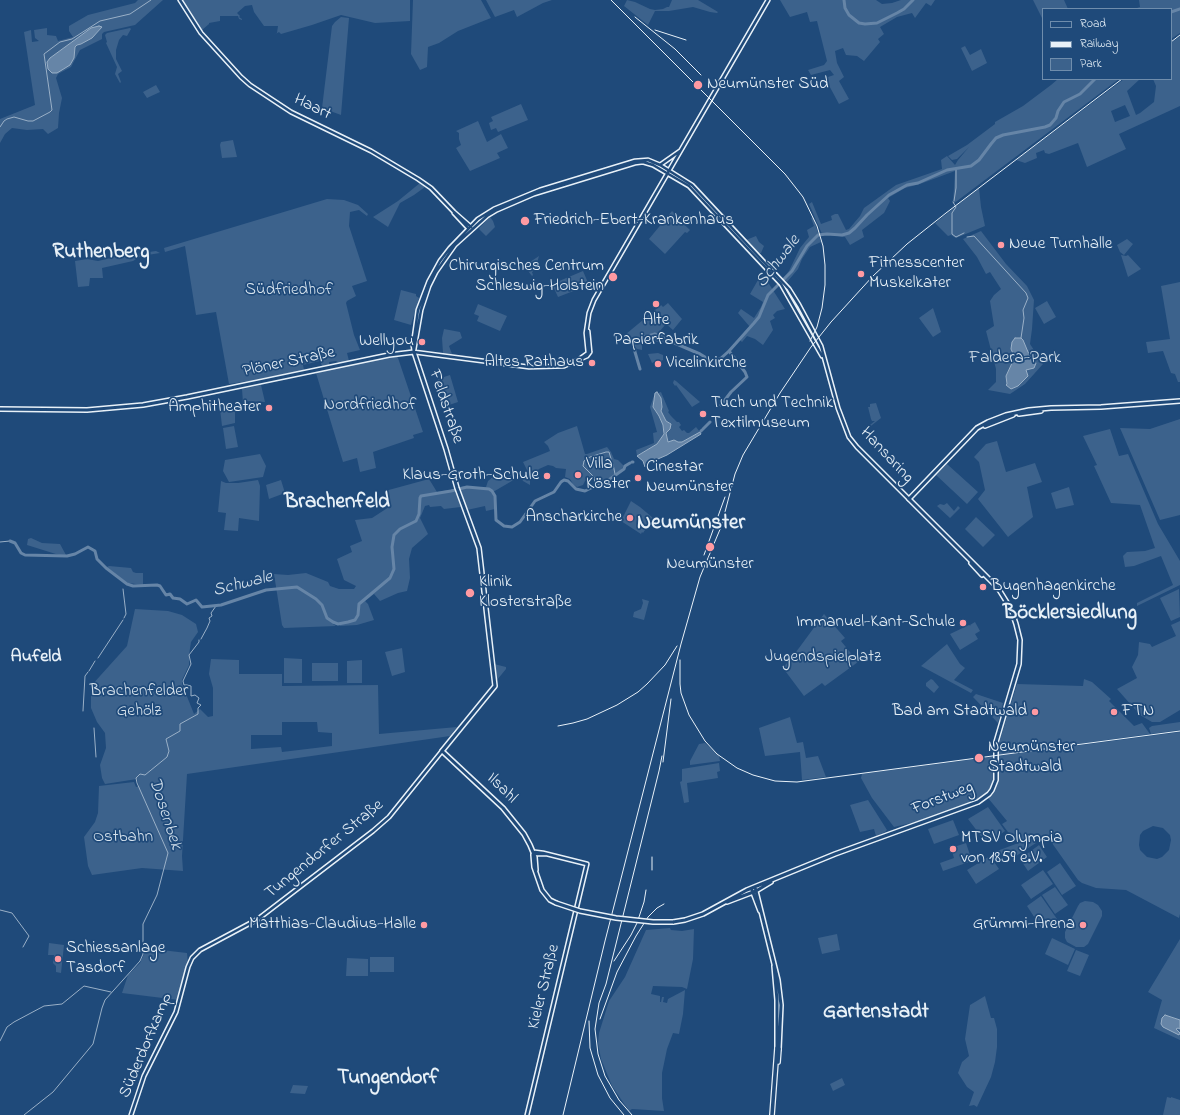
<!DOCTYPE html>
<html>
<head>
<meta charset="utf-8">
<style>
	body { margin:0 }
	#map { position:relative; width:1180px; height:1115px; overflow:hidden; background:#1f4a7a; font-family:"Indie Flower",sans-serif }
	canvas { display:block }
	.legend { position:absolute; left:1042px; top:8px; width:130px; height:72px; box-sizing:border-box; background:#1f4a7a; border:1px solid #6f8dac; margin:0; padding:5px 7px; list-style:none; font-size:12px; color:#e8f1f8 }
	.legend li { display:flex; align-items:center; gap:8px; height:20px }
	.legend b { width:20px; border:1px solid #6f8dac }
</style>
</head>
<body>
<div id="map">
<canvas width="1180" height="1115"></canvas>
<ul class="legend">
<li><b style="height:5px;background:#1f4a7a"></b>Road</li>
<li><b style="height:5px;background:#e8f1f8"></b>Railway</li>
<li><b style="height:11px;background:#3c628c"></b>Park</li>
</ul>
</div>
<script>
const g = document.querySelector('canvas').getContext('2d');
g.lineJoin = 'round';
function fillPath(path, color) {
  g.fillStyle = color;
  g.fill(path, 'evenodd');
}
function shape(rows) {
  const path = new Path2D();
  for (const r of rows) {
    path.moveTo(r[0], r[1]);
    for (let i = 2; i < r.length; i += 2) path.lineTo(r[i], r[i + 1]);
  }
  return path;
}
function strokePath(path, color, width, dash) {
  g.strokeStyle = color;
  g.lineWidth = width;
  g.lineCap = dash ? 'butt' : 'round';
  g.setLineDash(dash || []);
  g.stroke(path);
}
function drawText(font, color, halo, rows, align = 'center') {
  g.font = font + ' "Indie Flower",sans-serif';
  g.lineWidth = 3.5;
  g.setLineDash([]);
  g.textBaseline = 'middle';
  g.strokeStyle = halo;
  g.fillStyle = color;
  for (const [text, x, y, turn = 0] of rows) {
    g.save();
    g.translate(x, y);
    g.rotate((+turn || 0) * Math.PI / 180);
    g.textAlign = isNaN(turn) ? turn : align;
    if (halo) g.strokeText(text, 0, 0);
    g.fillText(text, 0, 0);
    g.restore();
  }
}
fillPath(shape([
	[138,0,163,0,135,25,104,32,102,34,102,39,80,50,71,67,58,74,56,78,62,98,59,113,58,128,48,134,43,129,27,130,12,128,5,134,0,143,0,119,35,105,24,32,31,30,32,42,39,41,35,38,34,30,47,28,47,35,56,36,58,41,73,37,69,31,69,26,88,15,135,3],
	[102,27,96,34,81,44,77,45,75,47,47,62,50,58,91,28],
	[183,0,410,0,410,21,375,23,341,15,312,25,281,34,279,32,274,35,277,33,278,26,264,26,254,12,252,5,245,6,237,13,240,16,239,17,242,19,242,20,239,19,238,16,220,16,220,21,209,23,209,24,202,30],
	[413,0,481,0,491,18,458,31,439,43,428,47,427,67,420,70,411,54],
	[486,0,552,0,543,3,517,17,514,10,495,17],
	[627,0,635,2,650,9,655,10,663,9,667,7,669,7,672,0,698,0,718,12,717,13,710,12,693,7,669,11,655,11,648,25,624,6],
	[780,0,876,0,882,4,892,3,901,0,935,0,931,6,926,3,915,18,912,13,897,17,880,27,884,34,878,39,880,42,864,61,857,56,846,55,843,48,835,51,837,63,844,77,839,81,849,99,839,104,825,78,834,75,830,70,811,75,808,70,824,65,827,61,817,21,810,22,807,12,790,17],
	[1033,0,1064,0,1068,9,1043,9,1043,20],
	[1139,0,1180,0,1180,33,1171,39,1171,9,1134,9,1140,7],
	[341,17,349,18,341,115,322,108,332,26,335,22],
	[130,28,131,29,127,36,123,35,119,40,116,50,116,59,122,71,118,74,121,82,120,83,115,74,117,67,106,43,107,42,105,35,107,33],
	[1180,36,1180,106,1119,134,1126,149,1087,167,1078,143,1049,154,1045,153,1044,150,1036,153,1037,158,1025,163,1016,160,1124,79,1140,79,1127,91,1136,115,1140,113,1154,102,1156,86,1153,79,1171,79,1171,43],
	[1125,105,1130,116,1115,122,1111,111],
	[965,46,970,55,981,49,987,63,972,71,961,48],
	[1058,79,1119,79,953,204,955,171,920,184,905,188,888,198,890,201,884,213,862,230,864,237,850,245,845,237,822,234,809,204,812,202,821,224,832,220,831,216,835,214,838,214,846,230,849,229,860,216,864,208,896,185,942,169,941,160,947,156,955,165,958,160,969,147,957,159,952,160,948,156,967,145,995,124,995,122,1023,106,1051,85],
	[156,85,160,92,147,98,143,92],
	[521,104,528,120,498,132,496,128,491,130,489,123,493,121,491,117],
	[478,121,487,142,501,134,508,148,497,153,500,158,470,171,456,148,461,145,459,139,459,133,456,131],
	[233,140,237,157,222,158,220,145,221,142],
	[420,183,425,187,414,195,400,203,388,227,373,217,398,201],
	[979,188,981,207,985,226,956,238,951,235,948,236,935,223],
	[327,199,344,200,358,205,368,214,367,216,359,210,350,212,349,226,367,281,352,286,356,296,347,301,346,303,354,335,360,350,347,353,349,361,339,363,336,361,329,362,329,365,322,366,320,361,303,365,304,370,249,381,229,384,216,312,196,315,185,246,165,252,164,248],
	[672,211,676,215,675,216,690,230,687,233,685,232,665,254,649,239],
	[490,217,493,221,495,227,486,236,479,229,480,227],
	[813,217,821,242,810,247,802,259,798,269,787,282,783,278,789,271,800,248,809,237,807,230,814,226,811,218],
	[981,231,1006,264,1027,286,1034,300,1032,329,1030,344,1043,364,1025,384,1010,394,988,390,996,382,996,369,986,331,994,326,990,301,994,295,1001,289,990,272,986,274,977,257,963,239],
	[756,236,759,242,764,246,761,253,758,253,746,240],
	[1127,239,1133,244,1124,255,1120,252,1117,245],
	[156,251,160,253,141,256,133,261,102,268,103,278,90,278,89,286,78,287,75,261,87,259,98,261,132,253,135,254],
	[1121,255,1126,256,1128,255,1141,269,1128,277],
	[539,256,537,263,534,265,536,269,532,272,533,275,532,276,524,266],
	[583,271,589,285,558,297,552,284],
	[762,273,785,309,777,311,773,315,775,318,770,321,773,330,763,345,755,339,747,336,742,342,739,339,750,327,738,313,741,309,754,318,761,307,763,302,750,294],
	[1180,282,1180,382,1178,382,1175,374,1171,373,1163,351,1148,353,1146,342,1170,339,1161,286],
	[401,290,416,294,416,296,419,298,411,325,394,320],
	[1047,301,1056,317,1044,324,1035,308],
	[668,303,682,319,673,330,666,324,659,332,667,337,663,343,649,340,642,342,642,350,633,348,626,334,661,305,663,307],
	[478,304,507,316,500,331,477,321,479,316,474,314],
	[933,308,941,332,933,337,919,318],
	[444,329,460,332,462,338,449,346,452,354,443,353,442,338],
	[658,353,663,355,663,360,661,361,660,360,652,363,648,354],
	[397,355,423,432,413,435,414,438,373,452,376,468,360,472,357,458,343,462,316,373],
	[450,375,458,402,449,405,447,401,445,401,438,379],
	[674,380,676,381,700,402,692,407,676,385,675,386,673,383],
	[261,385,265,402,246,401,243,403,242,389],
	[661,392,669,411,668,412,671,416,677,422,679,422,681,425,679,427,682,431,684,430,687,433,689,433,696,427,700,432,682,442,673,441,668,442,666,433,670,423,666,421,660,411,662,407,661,398,658,393],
	[655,393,653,403,654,409,659,416,663,425,663,435,657,444,637,456,636,450,654,443,653,433,657,432,650,407],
	[876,403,881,418,867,429,866,428,875,421,872,421,871,419,868,407,870,407,870,404],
	[241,405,235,412,235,423,222,426,220,409],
	[1180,419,1180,515,1160,520,1120,428,1150,429],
	[234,426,238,447,226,449,223,428],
	[577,426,585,454,587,454,607,447,611,452,614,459,618,460,624,466,620,471,603,483,595,484,593,477,585,481,583,485,577,487,573,484,570,479,565,477,566,469,556,468,553,466,548,465,539,469,532,475,530,478,530,485,523,481,522,479,529,474,523,462,550,451,548,446,544,442,558,433],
	[1110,429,1119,456,1128,454,1158,524,1180,561,1180,585,1137,606,1137,603,1173,585,1161,556,1134,566,1125,567,1123,556,1127,552,1145,551,1155,548,1140,505,1111,503,1094,466,1097,465,1083,436],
	[997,441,1006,472,1035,463,1042,482,1027,487,1033,517,1008,537,978,499,985,490,979,462,974,457,986,444],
	[260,454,266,466,263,477,229,482,223,471,225,460],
	[947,464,978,492,967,504,936,475],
	[500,471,505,478,515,473,517,478,493,492,495,496,495,509,486,511,485,506,467,510,460,487,468,486,478,489,486,487,488,481],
	[429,479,437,492,454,489,461,507,444,509,441,506,430,507,429,505,425,506,420,518,428,534,412,548,409,559,410,578,407,591,398,593,380,601,374,594,365,601,368,604,374,620,357,625,340,626,339,624,333,624,336,626,284,628,282,625,274,574,288,575,306,573,328,582,330,586,339,589,354,589,356,586,344,580,337,559,352,552,350,546,362,541,355,520,372,518,389,507,385,491],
	[258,480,260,486,259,521,239,518,238,531,224,530,226,513,218,512,221,481,226,483,238,483],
	[281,480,285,493,269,499,266,485],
	[1069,487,1074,505,1056,509,1051,493],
	[631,501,640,507,653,518,643,533,642,532,641,534,621,521],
	[947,503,954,511,958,506,960,508,950,518,937,506,940,504,944,505],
	[976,517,995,535,983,547,965,529],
	[31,538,42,543,60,544,66,555,59,555,27,545,28,539],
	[109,566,131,568,133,572,136,573,143,573,143,585,128,583,107,567],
	[1179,589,1180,617,1171,621,1160,598],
	[642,599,649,601,644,620,633,617,634,612,641,609,643,603],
	[135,609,168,611,182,615,196,624,198,632,191,642,189,655,189,665,182,680,182,684,194,714,200,709,208,717,213,716,213,688,209,674,211,659,239,660,239,674,282,674,282,686,378,685,379,734,457,727,450,736,187,774,182,856,183,871,142,868,92,875,88,866,84,837,95,822,98,813,99,786,134,782,136,787,139,786,137,779,105,784,102,778,100,765,106,748,105,733,97,722,91,708,91,686,127,646],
	[282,722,317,722,318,732,332,733,332,746,282,752,281,747,251,749,251,735,282,735],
	[824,614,845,638,841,641,858,662,825,686,822,683,804,696,783,668,799,648],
	[1180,621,1180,710,1160,722,1152,722,1140,715,1117,689,1137,678,1132,667,1138,655,1139,642,1150,644,1152,647,1176,636,1171,625],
	[975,622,980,631,975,634,978,639,960,650,950,634,969,625,971,626,970,625],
	[947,644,960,664,965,668,954,680,973,690,971,693,921,666],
	[402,648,405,672,392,676,385,652],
	[284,658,302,659,302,683,284,683],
	[362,660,362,683,347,683,347,661],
	[312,663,338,663,338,681,312,681],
	[494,664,506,667,506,669,497,680],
	[931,679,933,680,939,687,934,693,926,686,926,683],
	[1084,679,1092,682,1111,699,1109,701,1134,726,1142,723,1150,734,998,755,999,743,1017,684,1083,686],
	[976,694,1003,703,998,723,973,697],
	[790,717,797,743,803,742,806,758,818,756,826,777,802,780,800,752,765,756,759,728],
	[1180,722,1180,730,1151,734,1149,728,1152,726],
	[1180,732,1180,914,1179,918,1126,890,1096,888,1082,883,1078,880,1047,836,1035,839,1036,843,1013,858,1010,855,1004,855,997,851,1021,842,1016,834,1011,836,1002,824,1007,821,988,798,983,797,976,801,924,820,894,827,872,798,861,778,862,774],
	[1153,826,1163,828,1170,835,1171,840,1169,850,1162,857,1157,859,1147,857,1140,850,1139,845,1140,835,1143,831],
	[705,743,719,756,720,761,690,765,690,761,699,744],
	[719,763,720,771,717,772,718,778,687,783,689,802,684,803,680,782,682,781,682,769],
	[868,800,887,830,885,832,876,836,874,829,860,832,850,805],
	[988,807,1005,831,987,844,968,819],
	[953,820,959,835,934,844,928,829],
	[966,843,972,861,943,871,940,863,954,858,951,848],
	[1039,845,1047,857,1028,871,1020,859],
	[990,856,999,869,976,884,967,870],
	[1060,863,1076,886,1062,895,1047,872],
	[1043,870,1053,884,1031,899,1021,885],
	[1055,887,1068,905,1055,914,1042,895],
	[1041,896,1057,919,1042,929,1027,906],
	[1085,901,1093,902,1098,905,1102,911,1102,916,1088,944,1084,947,1076,947,1067,942,1065,938,1065,932,1078,906,1080,903],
	[670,928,671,930,682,931,694,929,693,959,687,989,682,987,653,986,651,994,660,996,660,1002,661,1002,662,997,664,997,663,1002,667,1003,668,999,685,990,683,1014,679,1034,673,1033,667,1049,662,1073,662,1098,664,1111,632,1109,629,1111,612,1086,601,1059,598,1043,599,1033,609,1001,625,977,646,930],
	[837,934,840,950,822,954,818,938],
	[1052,938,1075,949,1068,965,1045,954],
	[1180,939,1180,1040,1154,1028,1162,1000,1148,992],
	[49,943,64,945,61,973,56,972,56,966,53,963,54,955,48,955],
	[144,948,187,953,188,964,179,1000,122,993,128,975,140,963,144,954],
	[1076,950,1089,955,1080,976,1067,971],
	[370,957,394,957,394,972,370,972],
	[347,958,368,959,368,976,346,976],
	[985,996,991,1018,994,1018,997,1029,997,1047,995,1062,991,1077,977,1107,974,1105,969,1106,974,1092,967,1087,958,1073,962,1062,969,1056,965,1039,970,1005],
	[842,1078,845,1085,833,1091,830,1084],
	[293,1085,308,1086,305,1094,290,1093],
	[1167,1097,1171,1098,1171,1097,1180,1100,1180,1115,1163,1115]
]), '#3c628c');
const water = shape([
	[99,26,102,27,92,38,81,44,77,45,75,47,74,58,70,65,57,73,52,73,48,69,47,62,50,58,91,28,99,26],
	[1015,338,1021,338,1023,340,1028,352,1036,363,1034,368,1026,370,1028,376,1018,386,1011,389,1006,385,1007,384,1006,376,1013,361,1017,360,1014,356,1011,349,1012,342,1015,338],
	[657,392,661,398,662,407,661,411,666,421,671,424,670,429,666,433,668,442,674,440,678,442,682,442,700,432,701,434,667,455,651,462,645,467,643,461,637,456,657,444,664,434,663,425,659,416,653,407,655,393,657,392],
	[1165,1015,1180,1020,1180,1029,1178,1028,1176,1029,1180,1033,1179,1035,1163,1027,1161,1024,1162,1018,1165,1015]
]);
fillPath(water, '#6685a7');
strokePath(water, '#9ab0c7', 1);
strokePath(shape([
	[0,127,4,121,7,119,14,117,28,121,33,121,50,112,52,110,44,54,60,42,72,39,100,21,130,14,151,0],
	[954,201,956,188,956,169],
	[953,202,956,207,952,213,952,234,956,237,964,233],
	[967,237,974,236,1026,293,1028,298,1023,310,1024,318,1021,338],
	[613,464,615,474],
	[595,483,594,477,583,466,584,461,590,457,606,452,609,452,612,462],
	[0,542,10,541],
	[123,589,126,614,124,618],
	[201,639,207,628,210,621,209,618,212,616,211,613,216,606],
	[98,658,123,620],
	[89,671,95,661],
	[83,711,85,676,88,672],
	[94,728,96,757],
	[0,910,12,913,29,936,23,947],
	[0,1041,7,1027,14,1022,44,1006,62,1004,84,986,111,992],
	[24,1115,53,1092,93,1044,102,1008,105,1000,140,961,143,954,143,924,157,895,168,853,137,783,136,778,140,774,145,775,167,757,169,751,166,739,180,731,180,724,198,714,198,708,201,705,197,703,199,698,195,695,191,696,191,686,187,685,184,685,183,681,191,664,189,655,199,642,199,640]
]), '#9ab0c7', 1);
strokePath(shape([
	[844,0,845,8,849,15,859,23,865,24,877,23,897,13,904,9,913,0],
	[1171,12,1180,9],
	[640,369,635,352,634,345,637,339,655,334,665,339,700,354,705,357,711,360,720,359,729,351,754,323,759,317,768,295,792,271,807,246,818,235,827,234,842,235,849,233,855,228,867,215,889,195,907,185,918,183,947,170,971,166,979,160,991,144,996,138,1003,135,1045,127,1050,125,1056,118,1058,111,1064,102,1080,94,1095,79],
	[721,405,731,392,747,377,745,372,729,351],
	[703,429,710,422],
	[701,431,702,430],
	[632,462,633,462],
	[10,541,15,543,21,553,25,555,67,556,75,554,88,547,95,551,97,559,106,568,127,584,133,586,157,585,160,586,166,595,170,594,173,598,180,599,187,604,196,600,202,607,221,605,266,590,297,587,316,599,322,605,327,618,333,622,338,624,348,622,355,620,358,615,359,604,390,578,394,569,392,547,394,535,400,529,416,521,419,514,420,498,421,496,451,491,467,487,489,489,492,491,495,496,496,520,504,526,512,527,520,522,535,501,554,492,561,482,564,480,568,481,576,489,585,491,591,488,592,486,603,484,624,469,625,466,630,463]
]), '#6685a7', 3);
const secondary = shape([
	[180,0,201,33,241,77,250,85,291,112,371,151,418,179,431,188,454,212,471,227],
	[660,165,680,151],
	[454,213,468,228],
	[588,331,590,352],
	[414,350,421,310,429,286,436,272,455,245,487,216,497,210,534,194,635,163,643,162,653,165,689,186,781,284,822,356],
	[414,352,413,345,418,310,429,281,440,261,450,248,478,219,494,209,540,190,635,161,648,160,660,165,692,185,789,289,799,305,821,346,838,408,849,437,857,447,909,499],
	[414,352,529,367,564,366,587,356,590,352],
	[581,358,588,353,586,333,589,313,594,300,768,0],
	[533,854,545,854],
	[131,1115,144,1076,176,1012,188,967,192,958,200,950,258,919,373,831,389,817,442,751],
	[527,1115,587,864,543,853,535,852,533,854]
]);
const primary = shape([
	[0,409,87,410,143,405,187,397,389,355,414,352,446,449,457,488,479,548,495,686,442,751,503,808,524,834,530,845,535,857,536,870],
	[1019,414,1041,411],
	[985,426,1013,415],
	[971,563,982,575],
	[533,855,534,867,542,890,550,900,556,903],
	[755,887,778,980,781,1005,779,1049],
	[752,890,760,911],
	[727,902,756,891,771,882],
	[673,922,685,920,703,914,747,890,835,854,978,802,989,794,992,790,996,780,996,742,1019,664,1020,640,1016,624,1011,609,998,588,909,499,977,428,988,422,1006,415,1029,410,1051,408,1101,407,1180,401],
	[774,966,777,1000,777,1048]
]);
const trunk = shape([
	[778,1062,779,1049],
	[772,1115,777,1048]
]);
strokePath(secondary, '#e8f1f8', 5.5);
strokePath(primary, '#e8f1f8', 6);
strokePath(trunk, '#e8f1f8', 6);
strokePath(secondary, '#1f4a7a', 2.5);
strokePath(primary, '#1f4a7a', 3);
strokePath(trunk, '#1f4a7a', 3.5);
strokePath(shape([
	[611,0,785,174,803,197,817,226,823,246,825,265,825,285,822,308,817,327,810,341],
	[635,17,675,49,701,75],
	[655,30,686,40],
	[1171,42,1180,35],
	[704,555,725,497],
	[680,660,680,684,681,693,689,715,705,741,717,754,737,768,753,775,775,781,797,782,1180,731],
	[558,726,573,723,587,719,617,705,638,692,647,684,665,665,677,646],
	[663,762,671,699],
	[652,857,652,870],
	[614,961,631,935,637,923,644,902,646,890],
	[600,1019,617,972,636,936,648,917,657,908,664,904],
	[589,1021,590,1048,598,1075,610,1098,624,1115],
	[563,1115,605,941,681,644,700,577,721,527,735,474,743,455,780,393,811,347,831,322,873,276,907,244,946,213,1122,79],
	[632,1115,619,1100,605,1076,598,1054,595,1029,599,1003,606,984,659,771,662,756]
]), '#e8f1f8', 1);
const primaryBridge = shape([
	[556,903,580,911,616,918,653,922,673,922]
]);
strokePath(primaryBridge, '#e8f1f8', 6, []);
strokePath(primaryBridge, '#1f4a7a', 3);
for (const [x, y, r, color] of [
	[698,85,5,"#ff9aa2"],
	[525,221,5,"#ff9aa2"],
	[1001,245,4,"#ff9aa2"],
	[861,274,4,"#ff9aa2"],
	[613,277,5,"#ff9aa2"],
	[656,304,4,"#ff9aa2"],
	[422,342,4,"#ff9aa2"],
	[592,363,4,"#ff9aa2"],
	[658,364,4,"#ff9aa2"],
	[269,408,4,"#ff9aa2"],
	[703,414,4,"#ff9aa2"],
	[578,475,4,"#ff9aa2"],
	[547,476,4,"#ff9aa2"],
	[638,478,4,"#ff9aa2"],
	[630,518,4,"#ff9aa2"],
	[710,547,5,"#ff9aa2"],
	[983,587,4,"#ff9aa2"],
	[470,593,5,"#ff9aa2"],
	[963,623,4,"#ff9aa2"],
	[1035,712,4,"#ff9aa2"],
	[1114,712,4,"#ff9aa2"],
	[979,758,5,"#ff9aa2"],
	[953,849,4,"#ff9aa2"],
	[424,925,4,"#ff9aa2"],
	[1083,925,4,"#ff9aa2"],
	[58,959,4,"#ff9aa2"]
]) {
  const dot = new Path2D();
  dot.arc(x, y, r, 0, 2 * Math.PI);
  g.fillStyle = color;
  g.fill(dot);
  strokePath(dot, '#1f4a7a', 1.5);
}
drawText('17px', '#e8f1f8', '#1f4a7a', [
	["Neumünster Süd",707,85],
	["Friedrich-Ebert-Krankenhaus",534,221],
	["Neue Turnhalle",1009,245],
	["Fitnesscenter",869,264],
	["Muskelkater",869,284],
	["Chirurgisches Centrum",604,267,"right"],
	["Schleswig-Holstein",604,287,"right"],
	["Alte",656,321,"center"],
	["Papierfabrik",656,341,"center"],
	["Wellyou",414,342,"right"],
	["Altes Rathaus",584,363,"right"],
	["Vicelinkirche",666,364],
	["Tuch und Technik",711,404],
	["Textilmuseum",711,424],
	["Amphitheater",261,408,"right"],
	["Villa",586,465],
	["Köster",586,485],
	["Cinestar",646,468],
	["Neumünster",646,488],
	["Klaus-Groth-Schule",539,476,"right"],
	["Anscharkirche",622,518,"right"],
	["Neumünster",710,565,"center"],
	["Klinik",479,583],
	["Klosterstraße",479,603],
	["Bugenhagenkirche",991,587],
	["Immanuel-Kant-Schule",955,623,"right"],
	["Bad am Stadtwald",1027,712,"right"],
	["FTN",1122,712],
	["Neumünster",988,748],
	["Stadtwald",988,768],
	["MTSV Olympia",961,839],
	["von 1859 e.V.",961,859],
	["Matthias-Claudius-Halle",416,925,"right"],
	["Grümmi-Arena",1075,925,"right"],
	["Schiessanlage",66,949],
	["Tasdorf",66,969]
], 'left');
drawText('17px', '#e8f1f8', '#1f4a7a', [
	["Haart",312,108,26],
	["Plöner Straße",289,363,-12],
	["Feldstraße",445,407,71],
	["Hansaring",886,456,47],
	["Ilsahl",501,789,45],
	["Forstweg",943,799,-21],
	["Tungendorfer Straße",325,850,-39],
	["Kieler Straße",545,987,-76],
	["Süderdorfkamp",147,1046,-67]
]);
drawText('17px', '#d7e3ed', '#1f4a7a', [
	["Südfriedhof",289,291],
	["Faldera-Park",1015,359],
	["Nordfriedhof",370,406],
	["Jugendspielplatz",823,658],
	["Brachenfelder",139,692],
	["Gehölz",139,712],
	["Ostbahn",123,838]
]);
drawText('italic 18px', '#d4e1ec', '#1f4a7a', [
	["Schwale",779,262,-52],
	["Schwale",243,585,-14],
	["Dosenbek",164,814,72]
]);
drawText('bold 18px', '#e8f1f8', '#1f4a7a', [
	["Aufeld",36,658]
]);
drawText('bold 21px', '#e8f1f8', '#1f4a7a', [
	["Ruthenberg",101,254],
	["Brachenfeld",337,504],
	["Neumünster",691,525],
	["Böcklersiedlung",1070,615],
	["Gartenstadt",876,1014],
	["Tungendorf",388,1080]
]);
</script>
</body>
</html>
